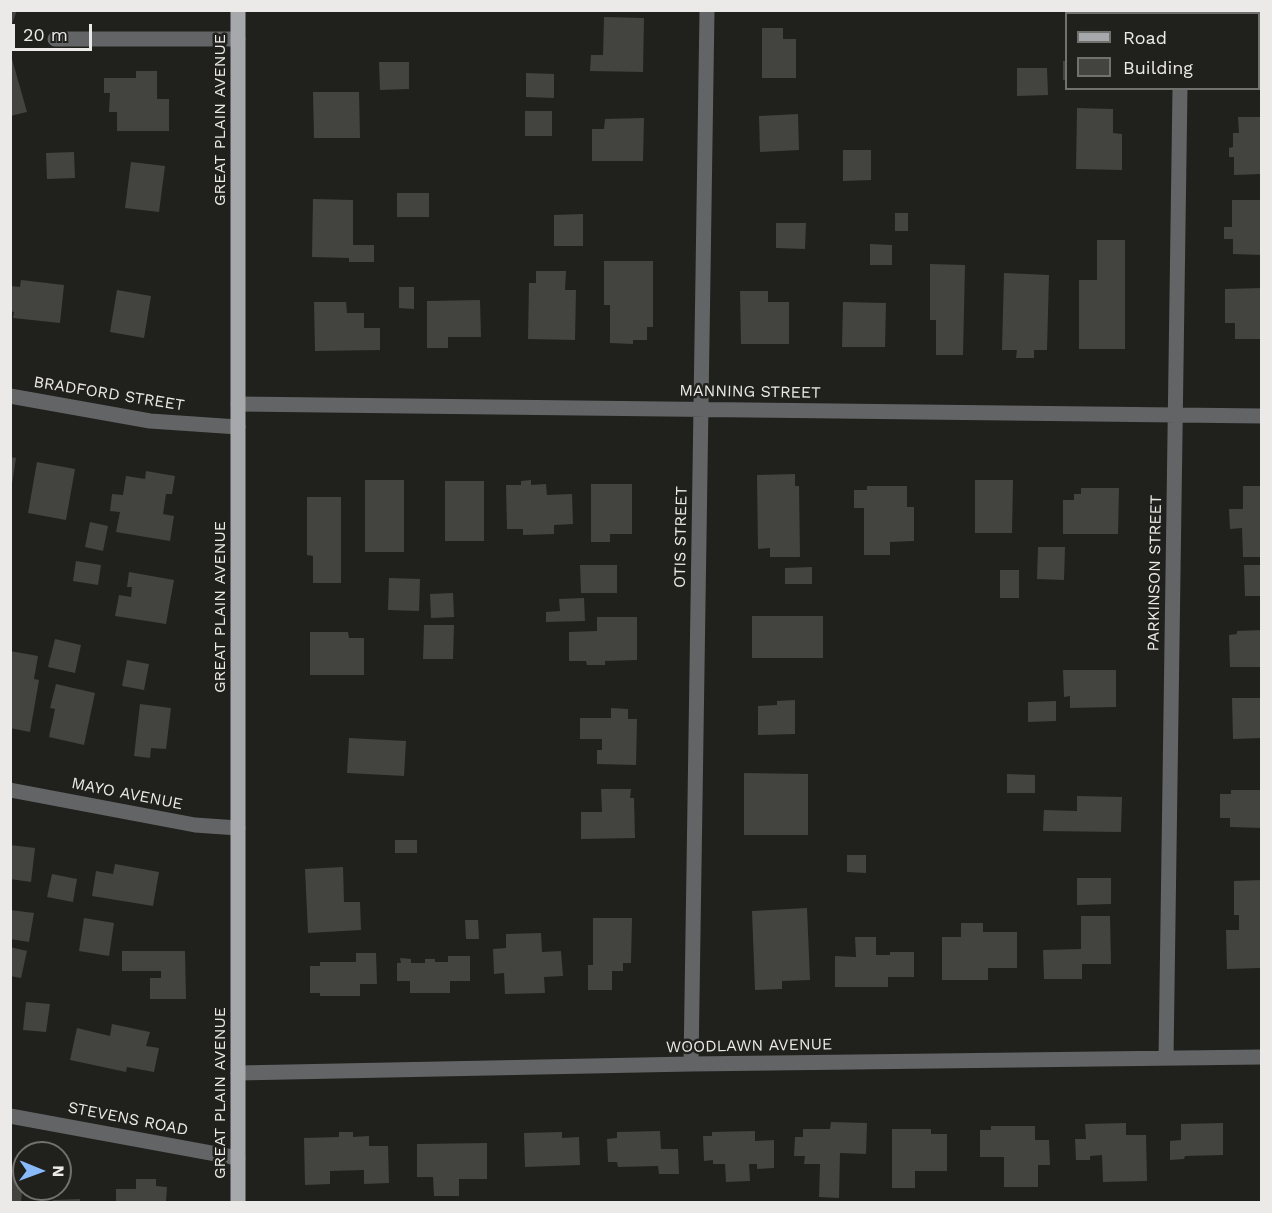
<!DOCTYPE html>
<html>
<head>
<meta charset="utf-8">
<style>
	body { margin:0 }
	#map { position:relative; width:1272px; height:1213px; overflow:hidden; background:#20201d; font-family:"Work Sans",sans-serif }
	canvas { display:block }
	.frame { position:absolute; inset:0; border:12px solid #ebeae8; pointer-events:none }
	.legend { position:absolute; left:1065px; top:12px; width:195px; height:78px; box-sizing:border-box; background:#20201d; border:2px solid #71716e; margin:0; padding:8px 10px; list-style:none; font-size:18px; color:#ebeae8 }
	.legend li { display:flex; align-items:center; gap:12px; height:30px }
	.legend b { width:30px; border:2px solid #71716e }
	.north { position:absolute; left:12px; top:1141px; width:60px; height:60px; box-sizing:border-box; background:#20201d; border:2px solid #71716e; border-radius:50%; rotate:91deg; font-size:16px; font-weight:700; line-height:24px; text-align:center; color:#ebeae8 }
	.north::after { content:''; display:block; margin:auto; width:21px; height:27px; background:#89bafc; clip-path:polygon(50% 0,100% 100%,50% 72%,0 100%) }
	.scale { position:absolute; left:12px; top:24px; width:80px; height:27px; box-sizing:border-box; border:3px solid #ebeae8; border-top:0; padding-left:8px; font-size:18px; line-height:21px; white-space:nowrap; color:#ebeae8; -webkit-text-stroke:4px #20201d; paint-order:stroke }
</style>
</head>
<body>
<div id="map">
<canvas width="1272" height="1213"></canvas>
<div class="frame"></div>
<ul class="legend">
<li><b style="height:8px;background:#a6a8ab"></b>Road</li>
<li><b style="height:16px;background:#43433f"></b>Building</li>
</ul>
<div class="north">N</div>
<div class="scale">20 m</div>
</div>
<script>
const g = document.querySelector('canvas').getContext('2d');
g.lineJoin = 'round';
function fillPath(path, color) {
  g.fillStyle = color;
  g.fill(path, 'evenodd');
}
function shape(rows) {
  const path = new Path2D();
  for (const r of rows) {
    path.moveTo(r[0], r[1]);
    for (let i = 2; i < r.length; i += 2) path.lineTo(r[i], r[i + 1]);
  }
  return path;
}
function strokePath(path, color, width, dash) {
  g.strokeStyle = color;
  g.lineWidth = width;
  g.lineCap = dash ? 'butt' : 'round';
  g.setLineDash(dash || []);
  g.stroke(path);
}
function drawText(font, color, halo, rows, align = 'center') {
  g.font = font + ' "Work Sans",sans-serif';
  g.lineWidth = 5;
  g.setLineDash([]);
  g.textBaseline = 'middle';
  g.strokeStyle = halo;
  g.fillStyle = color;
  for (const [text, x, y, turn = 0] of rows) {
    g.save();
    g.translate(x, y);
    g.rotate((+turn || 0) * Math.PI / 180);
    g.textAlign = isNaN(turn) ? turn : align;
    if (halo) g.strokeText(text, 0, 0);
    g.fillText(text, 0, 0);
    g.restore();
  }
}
fillPath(shape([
	[10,10,17,10,11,27,10,27],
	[604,17,644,18,643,72,590,71,591,55,603,55],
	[762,28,783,28,783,39,796,39,796,78,762,78],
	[1258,36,1262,36,1262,82,1258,82],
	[10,52,27,112,10,116],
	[1063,61,1066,61,1066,80,1063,80],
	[379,62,409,62,409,89,380,90],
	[1017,68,1047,68,1048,95,1017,96],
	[136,71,157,71,157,99,169,99,169,131,117,131,117,112,109,112,110,93,104,93,104,78,136,78],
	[526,73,554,74,554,98,526,97],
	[313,92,359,92,360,138,314,138],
	[1077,108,1113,109,1113,133,1122,134,1122,170,1076,169],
	[525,111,552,111,552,136,525,136],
	[798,114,799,150,760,152,759,116],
	[1238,117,1262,117,1262,174,1234,175,1234,157,1229,157,1229,148,1233,147,1233,133,1239,133],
	[644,118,643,161,592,161,592,129,604,129,605,119],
	[843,150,871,150,871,180,843,181],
	[74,152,75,178,47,179,46,153],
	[131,162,165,166,159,212,125,208],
	[397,193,429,193,429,217,397,217],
	[313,199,353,200,353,245,374,245,374,262,349,262,349,258,312,257],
	[1232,200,1262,200,1262,255,1233,254,1233,239,1224,239,1224,227,1232,227],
	[895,213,908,213,908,231,895,231],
	[583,214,583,246,554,246,554,215],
	[776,223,806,223,805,249,776,248],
	[1097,240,1125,240,1125,349,1079,349,1079,280,1097,280],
	[870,244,892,245,892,265,870,265],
	[604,261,653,261,653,327,647,327,647,340,633,340,633,344,610,343,610,305,604,305],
	[930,264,965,265,963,355,936,355,936,320,930,320],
	[536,271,566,271,565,290,576,290,575,340,528,339,529,283,536,283],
	[1004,273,1049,275,1047,350,1034,350,1034,358,1016,358,1017,350,1002,350],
	[21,280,64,285,60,323,13,318,14,312,10,311,10,286,20,287],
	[399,287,414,287,414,309,399,308],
	[1262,288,1262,339,1235,339,1235,323,1225,323,1225,289],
	[117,290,151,296,144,338,110,332],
	[740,291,768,291,768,302,789,302,789,344,741,344],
	[480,300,481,337,448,337,448,348,427,348,427,301],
	[314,302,346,302,347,313,364,313,364,328,380,328,380,350,315,351],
	[843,302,886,303,885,347,842,347],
	[10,457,16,458,12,484,10,484],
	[37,462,75,469,66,520,28,513],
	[146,471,175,476,172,494,166,494,163,514,174,516,170,541,116,532,120,512,110,511,112,494,123,495,126,476,145,479],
	[795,474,795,486,799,486,800,557,770,557,770,548,758,549,757,475],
	[365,480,404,480,404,552,365,552],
	[531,480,531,485,546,484,547,495,572,494,573,524,554,525,554,534,523,535,523,529,507,529,506,485,521,485,521,481],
	[975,480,1013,480,1012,533,975,533],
	[445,481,484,481,484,541,445,541],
	[591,484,632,484,632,534,610,534,610,542,591,542],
	[867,486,907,486,907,507,914,507,914,541,890,542,890,555,864,555,864,508,854,508,854,490,867,490],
	[1243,486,1262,486,1262,557,1243,557,1242,528,1230,529,1229,509,1243,509],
	[1081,488,1119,488,1118,534,1063,534,1063,500,1074,500,1074,494,1081,494],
	[307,497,341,497,341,583,313,583,313,556,307,555],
	[90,522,108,526,103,551,85,547],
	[1038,547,1065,547,1064,580,1037,579],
	[76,561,101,565,98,585,73,581],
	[580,565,617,565,617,593,581,593],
	[1244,565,1262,565,1262,596,1245,596],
	[812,567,812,584,785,584,785,568],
	[1000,570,1019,570,1019,598,1000,598],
	[129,572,174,580,166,624,115,616,119,595,131,597,132,587,127,587],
	[389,578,420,579,419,611,388,610],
	[453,593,454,617,431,618,430,594],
	[584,598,585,621,546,622,546,612,560,611,559,599],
	[752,616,823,616,823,658,752,658],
	[597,617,637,617,637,660,605,661,605,665,587,665,586,661,569,661,569,632,597,631],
	[424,625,454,625,453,659,423,659],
	[1262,630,1262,667,1230,667,1229,635,1237,634,1237,631],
	[310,632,348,632,349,638,364,638,364,675,310,675],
	[55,639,81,645,75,673,48,667],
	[10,651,38,656,34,679,39,680,30,732,10,728],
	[127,660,149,664,144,690,122,686],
	[1063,670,1116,670,1116,707,1070,708,1070,696,1064,697],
	[56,684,95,693,84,745,49,737,55,709,50,708],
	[1232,698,1262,698,1262,738,1233,739],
	[795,700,795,734,758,735,758,706,777,705,777,701],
	[1056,701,1056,721,1028,722,1028,702],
	[140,704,171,708,166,749,151,748,150,758,134,756],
	[611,708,628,709,628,719,637,719,636,765,597,764,597,750,602,750,602,739,580,739,580,718,611,718],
	[349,738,406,741,404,776,347,773],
	[744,773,808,774,808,835,744,835],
	[1007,774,1035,775,1035,793,1007,793],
	[601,789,631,789,630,798,634,798,635,838,581,839,581,812,602,812],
	[1231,790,1262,790,1262,828,1230,827,1230,818,1220,818,1220,794,1231,794],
	[1077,796,1122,797,1121,832,1043,831,1044,810,1077,811],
	[395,840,417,840,417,853,395,853],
	[10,845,35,848,31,882,10,879],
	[847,855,866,855,866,873,847,872],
	[115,864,159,872,153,906,92,896,96,871,113,874],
	[343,867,344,902,360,902,361,930,308,933,305,869],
	[52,874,77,879,73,902,47,897],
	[1077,878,1111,878,1111,904,1077,905],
	[1262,880,1260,968,1227,969,1226,930,1239,930,1239,915,1234,915,1234,881],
	[807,908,810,980,782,981,782,989,755,990,752,911],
	[10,910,34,913,29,942,10,939],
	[1081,916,1110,916,1111,964,1082,964,1082,979,1044,979,1043,950,1081,949],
	[84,918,114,923,109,956,79,951],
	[593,918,632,918,631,963,623,963,623,971,612,971,612,990,588,990,588,965,593,965],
	[465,920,478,920,479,939,466,939],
	[961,923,983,923,983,932,1017,932,1017,968,988,968,988,980,942,980,942,937,961,937],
	[541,933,542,952,561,951,563,976,544,977,545,993,505,994,504,973,494,974,493,949,506,948,506,934],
	[855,937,876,937,876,955,890,955,890,952,914,952,914,977,888,977,888,987,835,987,835,956,856,957],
	[10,947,27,951,21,978,10,976],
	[122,951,185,951,186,999,150,999,150,978,161,978,161,971,122,971],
	[356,953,376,953,377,984,360,984,360,996,320,996,320,993,310,993,310,966,320,966,320,962,356,962],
	[448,956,470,956,470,981,450,981,450,993,410,993,410,981,397,981,397,963,401,963,400,958,411,959,411,963,425,963,425,959,435,959,435,962,448,962],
	[26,1002,50,1004,46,1032,23,1030],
	[112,1024,150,1032,146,1046,159,1048,154,1072,127,1067,126,1072,70,1060,77,1028,110,1036],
	[831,1122,867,1123,866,1154,840,1153,839,1198,819,1197,820,1164,804,1164,805,1156,794,1156,795,1137,803,1137,803,1129,830,1129],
	[1126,1123,1126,1135,1146,1135,1147,1181,1103,1182,1102,1155,1090,1156,1090,1160,1076,1160,1075,1139,1086,1139,1085,1124],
	[1223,1123,1223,1155,1185,1156,1184,1159,1170,1160,1170,1141,1181,1140,1181,1124],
	[991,1126,1035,1126,1035,1140,1049,1140,1050,1165,1038,1165,1038,1187,1004,1187,1004,1157,980,1157,980,1130,991,1130],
	[892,1129,931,1129,931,1134,947,1134,947,1171,915,1171,915,1188,892,1188],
	[660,1131,661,1149,678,1149,679,1174,659,1174,658,1166,618,1167,617,1162,608,1162,607,1139,617,1138,617,1132],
	[755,1131,755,1141,774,1140,774,1168,757,1169,757,1164,749,1164,750,1181,726,1182,725,1164,713,1164,713,1160,704,1161,703,1136,712,1136,712,1132],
	[339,1132,353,1132,353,1137,369,1136,369,1146,388,1146,389,1183,364,1184,364,1170,330,1171,330,1184,305,1185,304,1138,339,1137],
	[562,1132,562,1138,579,1137,580,1165,525,1167,524,1133],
	[487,1143,487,1179,459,1179,459,1196,434,1196,433,1177,417,1177,417,1144],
	[10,1171,24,1173,21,1202,10,1202],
	[136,1179,156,1179,156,1186,167,1187,166,1202,116,1202,116,1189,136,1189],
	[80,1199,80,1202,53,1202,53,1200]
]), '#43433f');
strokePath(shape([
	[1181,14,1181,10],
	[55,39,238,39],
	[10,396,150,421,238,427],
	[238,404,1262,416],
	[10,790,195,825,238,828],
	[1166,1058,1180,88],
	[691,1064,707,10],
	[238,1073,691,1064,1262,1057],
	[10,1116,238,1158]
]), '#626465', 15);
strokePath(shape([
	[238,10,238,1202]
]), '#a6a8ab', 15);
drawText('16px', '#ebeae8', '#20201d', [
	["GREAT PLAIN AVENUE",220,120,-90],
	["MANNING STREET",750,392,1],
	["BRADFORD STREET",109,394,9],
	["OTIS STREET",681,537,-89],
	["PARKINSON STREET",1155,573,-89],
	["GREAT PLAIN AVENUE",220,607,-90],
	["MAYO AVENUE",127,794,11],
	["WOODLAWN AVENUE",749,1046,-1],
	["GREAT PLAIN AVENUE",220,1093,-90],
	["STEVENS ROAD",128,1119,11]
]);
</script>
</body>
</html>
